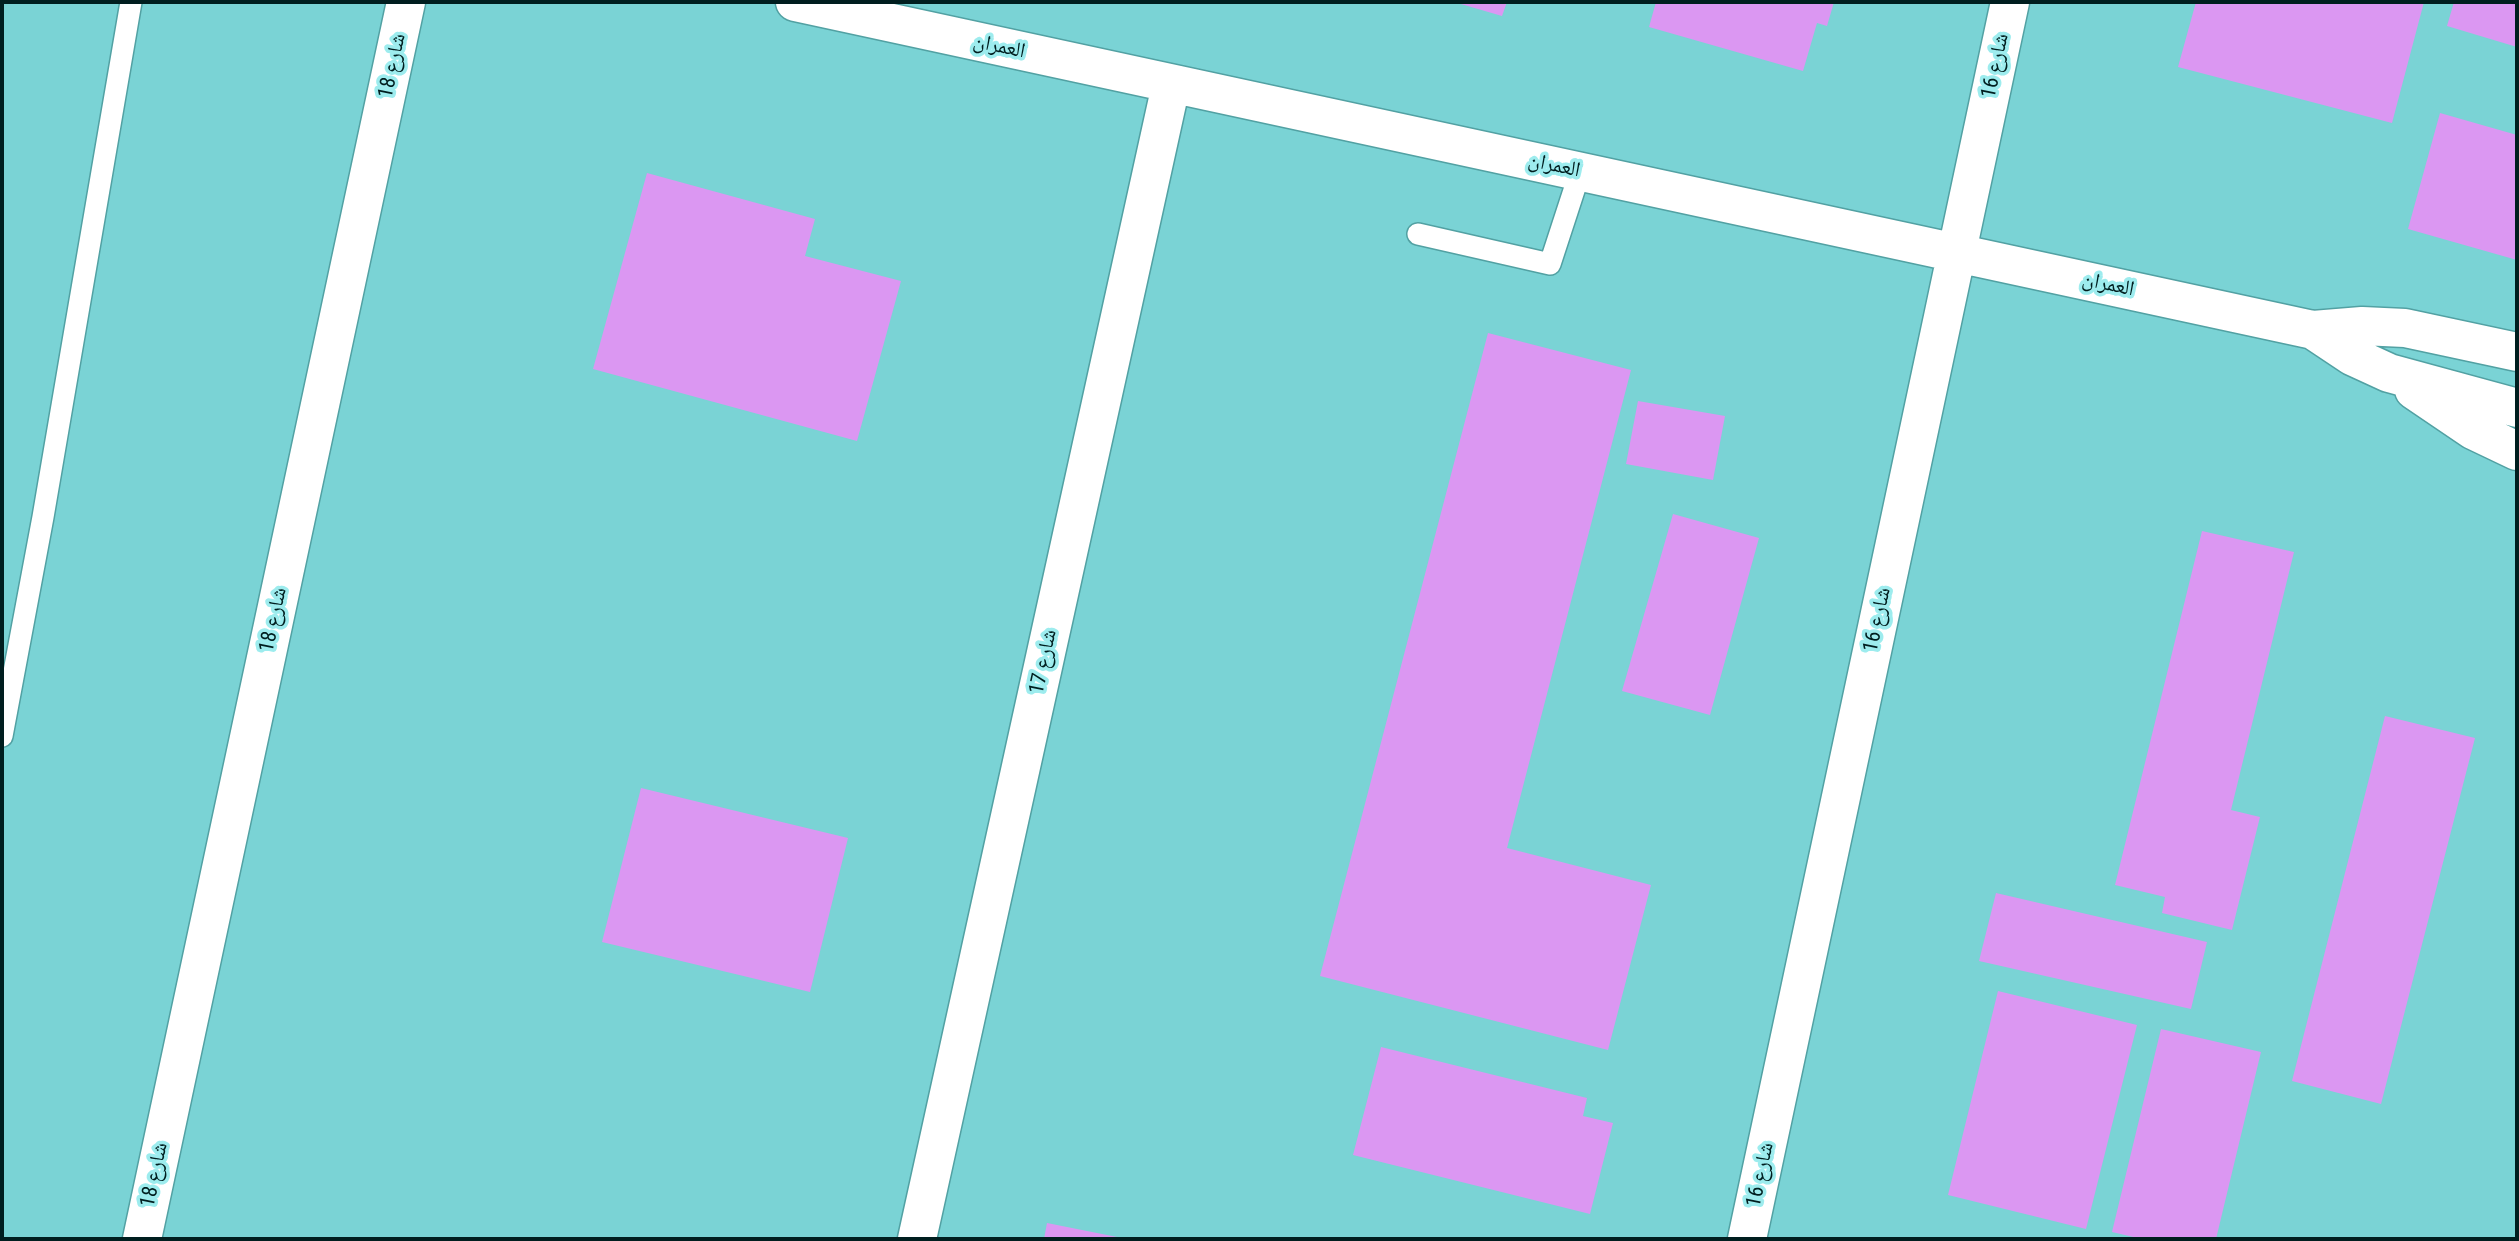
<!DOCTYPE html>
<html>
<head>
<meta charset="utf-8">
<style>
	body { margin:0 }
	#map { position:relative; width:2519px; height:1241px; overflow:hidden; background:#91dfe1; font-family:"Roboto Condensed",sans-serif }
	canvas { display:block }
	.frame { position:absolute; inset:0; border:4px solid #001e1f; pointer-events:none }
</style>
</head>
<body>
<div id="map">
<canvas width="2519" height="1241"></canvas>
<div class="frame"></div>
</div>
<script>
const g = document.querySelector('canvas').getContext('2d');
g.lineJoin = 'round';
function fillPath(path, color) {
  g.fillStyle = color;
  g.fill(path, 'evenodd');
}
function shape(rows) {
  const path = new Path2D();
  for (const r of rows) {
    path.moveTo(r[0], r[1]);
    for (let i = 2; i < r.length; i += 2) path.lineTo(r[i], r[i + 1]);
  }
  return path;
}
function strokePath(path, color, width, dash) {
  g.strokeStyle = color;
  g.lineWidth = width;
  g.lineCap = dash ? 'butt' : 'round';
  g.setLineDash(dash || []);
  g.stroke(path);
}
function drawText(font, color, halo, rows, align = 'center') {
  g.font = font + ' "Roboto Condensed","Noto Naskh Arabic",sans-serif';
  g.lineWidth = 7;
  g.setLineDash([]);
  g.textBaseline = 'middle';
  g.strokeStyle = halo;
  g.fillStyle = color;
  for (const [text, x, y, turn = 0] of rows) {
    g.save();
    g.translate(x, y);
    g.rotate((+turn || 0) * Math.PI / 180);
    g.textAlign = isNaN(turn) ? turn : align;
    if (halo) g.strokeText(text, 0, 0);
    g.fillText(text, 0, 0);
    g.restore();
  }
}
fillPath(shape([
	[2,2,2517,2,2517,1239,2,1239]
]), '#7ad3d5');
fillPath(shape([
	[1454,2,1507,2,1502,16],
	[1656,2,1834,2,1827,26,1817,23,1803,71,1649,27],
	[2196,2,2424,2,2392,123,2178,67],
	[2454,2,2517,2,2517,47,2447,26],
	[2440,113,2517,135,2517,260,2408,229],
	[647,173,815,219,805,256,901,281,857,441,593,369],
	[1488,333,1631,370,1507,848,1651,885,1608,1050,1320,976],
	[1638,401,1725,416,1713,480,1626,464],
	[1673,514,1759,538,1710,715,1622,691],
	[2202,531,2294,552,2231,810,2260,817,2232,930,2162,913,2165,897,2115,885],
	[2385,716,2475,738,2381,1104,2292,1081],
	[641,788,848,838,810,992,602,942],
	[1996,893,2207,942,2191,1009,1979,961],
	[1998,991,2137,1025,2086,1229,1948,1195],
	[2161,1029,2261,1052,2216,1239,2142,1239,2112,1232],
	[1381,1047,1587,1098,1583,1116,1613,1123,1590,1214,1353,1155],
	[1047,1223,1122,1238,1122,1239,1044,1239]
]), '#db97f2');
const service = shape([
	[1418,234,1550,264,1580,172],
	[2,736,43,517,131,2]
]);
const minor = shape([
	[795,2,2313,330,2362,326,2405,328,2517,352],
	[2313,330,2352,356,2389,373,2517,408],
	[2414,390,2473,430,2517,451],
	[142,1239,406,2],
	[917,1239,1171,85],
	[1747,1239,2010,2]
]);
strokePath(service, '#52a1a3', 24);
strokePath(minor, '#52a1a3', 41);
strokePath(service, '#fff', 21);
strokePath(minor, '#fff', 38);
drawText('21px', '#001e1f', '#9decee', [
	["العمران",999,47,12],
	["شارع 18",393,66,-78],
	["شارع 16",1996,66,-78],
	["العمران",1554,166,12],
	["العمران",2108,285,12],
	["شارع 18",274,620,-78],
	["شارع 16",1878,620,-78],
	["شارع 17",1044,662,-78],
	["شارع 18",155,1175,-78],
	["شارع 16",1761,1175,-78]
]);
</script>
</body>
</html>
